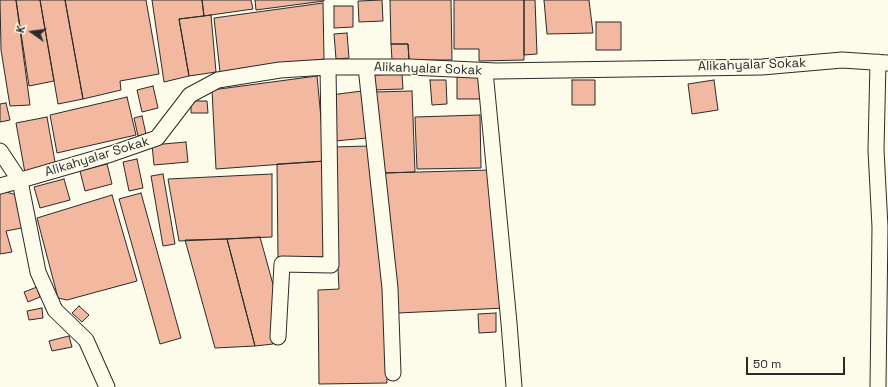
<!DOCTYPE html>
<html>
<head>
<meta charset="utf-8">
<style>
	body { margin:0 }
	#map { position:relative; width:888px; height:387px; overflow:hidden; background:#fdfbea; font-family:"Space Grotesk",sans-serif }
	canvas { display:block }
	.north { position:absolute; left:12px; top:12px; width:40px; height:40px; -webkit-text-stroke:3px #fdfbea; paint-order:stroke; rotate:284deg; font-size:11px; font-weight:700; line-height:16px; text-align:center; color:#2b2b2b }
	.north::after { content:''; display:block; margin:auto; width:14px; height:18px; background:#2b2b2b; clip-path:polygon(50% 0,100% 100%,50% 72%,0 100%) }
	.scale { position:absolute; left:746px; top:357px; width:99px; height:18px; box-sizing:border-box; border:2px solid #2b2b2b; border-top:0; padding-left:5px; font-size:12px; line-height:14px; white-space:nowrap; color:#2b2b2b; -webkit-text-stroke:3px #fdfbea; paint-order:stroke }
</style>
</head>
<body>
<div id="map">
<canvas width="888" height="387"></canvas>
<div class="north">K</div>
<div class="scale">50 m</div>
</div>
<script>
const g = document.querySelector('canvas').getContext('2d');
g.lineJoin = 'round';
function fillPath(path, color) {
  g.fillStyle = color;
  g.fill(path, 'evenodd');
}
function shape(rows) {
  const path = new Path2D();
  for (const r of rows) {
    path.moveTo(r[0], r[1]);
    for (let i = 2; i < r.length; i += 2) path.lineTo(r[i], r[i + 1]);
  }
  return path;
}
function strokePath(path, color, width, dash) {
  g.strokeStyle = color;
  g.lineWidth = width;
  g.lineCap = dash ? 'butt' : 'round';
  g.setLineDash(dash || []);
  g.stroke(path);
}
function drawText(font, color, halo, rows, align = 'center') {
  g.font = font + ' "Space Grotesk",sans-serif';
  g.lineWidth = 3;
  g.setLineDash([]);
  g.textBaseline = 'middle';
  g.strokeStyle = halo;
  g.fillStyle = color;
  for (const [text, x, y, turn = 0] of rows) {
    g.save();
    g.translate(x, y);
    g.rotate((+turn || 0) * Math.PI / 180);
    g.textAlign = isNaN(turn) ? turn : align;
    if (halo) g.strokeText(text, 0, 0);
    g.fillText(text, 0, 0);
    g.restore();
  }
}
const building = shape([
	[0,0,16,0,30,105,10,106,1,50,0,0],
	[16,0,40,0,54,81,29,86,16,0],
	[40,0,65,0,83,99,58,104,40,0],
	[65,0,146,0,159,74,120,81,121,90,83,99,65,0],
	[152,0,202,0,204,16,179,19,189,76,164,82,152,0],
	[202,0,251,0,253,9,204,16,202,0],
	[255,0,324,0,324,1,256,10,255,0],
	[382,0,383,21,359,22,358,1,382,0],
	[390,0,451,0,452,60,409,60,408,44,391,44,390,0],
	[454,0,524,0,524,60,479,61,479,49,454,49,454,0],
	[524,0,535,0,537,54,524,55,524,0],
	[544,0,589,0,593,33,547,34,544,0],
	[323,3,324,59,220,72,214,18,323,3],
	[334,6,353,6,353,27,334,28,334,6],
	[211,15,216,72,189,76,179,19,211,15],
	[596,22,621,22,621,50,596,50,596,22],
	[347,33,349,58,336,59,334,34,347,33],
	[391,44,408,44,409,60,392,60,391,44],
	[402,74,403,89,372,90,372,75,402,74],
	[317,76,325,161,216,169,212,90,317,76],
	[457,77,480,77,480,99,457,99,457,77],
	[430,80,446,80,447,104,432,105,430,80],
	[572,80,595,80,595,105,572,105,572,80],
	[714,80,718,110,692,114,688,84,714,80],
	[153,86,158,108,142,112,137,90,153,86],
	[362,91,367,138,335,141,331,95,362,91],
	[412,91,415,172,383,173,375,92,412,91],
	[127,97,136,135,57,153,50,115,127,97],
	[191,101,207,101,208,113,191,113,191,101],
	[6,103,10,120,0,122,0,104,6,103],
	[480,115,481,168,417,169,415,117,480,115],
	[142,116,146,134,138,136,134,118,142,116],
	[47,117,55,162,25,173,16,123,47,117],
	[186,142,188,162,154,165,152,145,186,142],
	[369,146,386,284,387,383,319,384,318,290,339,289,332,147,369,146],
	[137,159,143,188,129,191,123,162,137,159],
	[325,161,326,257,278,257,277,164,325,161],
	[107,164,112,184,85,191,80,171,107,164],
	[491,170,505,308,398,313,383,173,491,170],
	[163,174,175,244,163,246,151,176,163,174],
	[272,174,272,237,179,241,168,179,272,174],
	[64,179,70,200,40,208,34,187,64,179],
	[3,191,20,196,27,227,6,231,12,252,0,254,0,192,3,191],
	[141,193,181,338,160,344,119,199,141,193],
	[112,195,137,281,67,300,58,298,37,218,112,195],
	[260,237,274,288,273,344,255,346,227,239,260,237],
	[227,239,255,346,215,348,185,240,227,239],
	[37,287,40,297,28,302,24,292,37,287],
	[79,306,89,315,82,322,72,313,79,306],
	[42,308,43,318,29,320,27,311,42,308],
	[496,313,496,332,479,333,478,314,496,313],
	[69,336,72,347,52,351,49,341,69,336]
]);
fillPath(building, '#f2b8a0');
strokePath(building, '#2b2b2b', 1);
const minor = shape([
	[366,67,390,288,393,373],
	[485,71,509,323,514,387],
	[0,151,20,181,38,272,55,310,86,340,107,387],
	[0,186,111,154,157,138,190,95,218,80,280,70,328,67,409,67,496,71,762,67,842,60,888,63],
	[278,337,282,264,331,265,328,67],
	[878,387,880,227,876,150,878,62]
]);
strokePath(minor, '#2b2b2b', 17);
strokePath(minor, '#fdfbea', 15);
drawText('13px', '#2b2b2b', '#fdfbea', [
	["Alikahyalar Sokak",752,65,-2],
	["Alikahyalar Sokak",428,69,2],
	["Alikahyalar Sokak",97,157,-17]
]);
</script>
</body>
</html>
